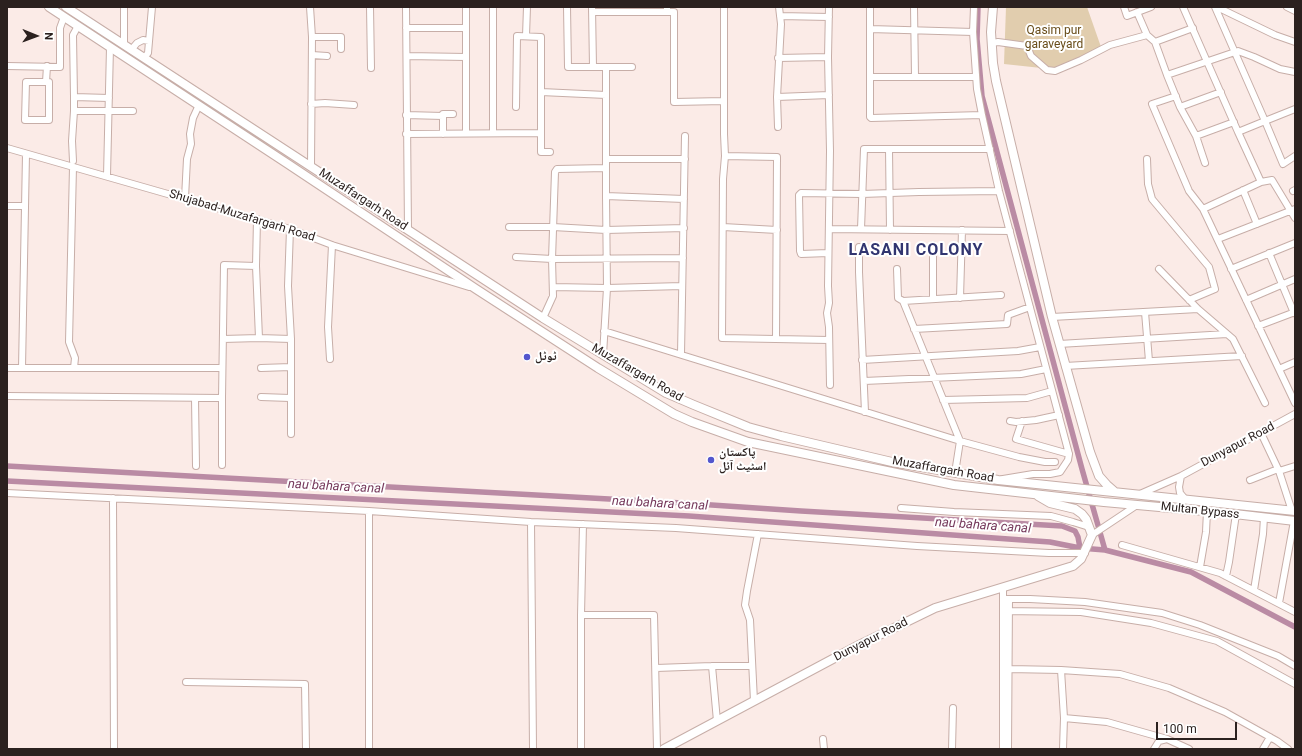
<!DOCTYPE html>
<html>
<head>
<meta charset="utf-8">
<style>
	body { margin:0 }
	#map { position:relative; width:1302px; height:756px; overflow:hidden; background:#fbebe7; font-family:Roboto,sans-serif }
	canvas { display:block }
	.frame { position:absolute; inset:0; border:8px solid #2b211f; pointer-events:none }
	.north { position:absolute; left:16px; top:16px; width:40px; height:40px; -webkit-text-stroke:3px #fff; paint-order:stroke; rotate:91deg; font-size:11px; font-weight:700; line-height:16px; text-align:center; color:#2b211f }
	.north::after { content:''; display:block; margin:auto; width:14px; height:18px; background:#2b211f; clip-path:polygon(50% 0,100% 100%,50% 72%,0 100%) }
	.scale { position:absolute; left:1156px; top:722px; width:81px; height:18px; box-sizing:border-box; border:2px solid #2b211f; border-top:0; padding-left:5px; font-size:12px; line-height:14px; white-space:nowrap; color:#2b211f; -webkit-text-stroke:3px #fff; paint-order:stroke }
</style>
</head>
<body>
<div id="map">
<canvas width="1302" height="756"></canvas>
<div class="frame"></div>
<div class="north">N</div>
<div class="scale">100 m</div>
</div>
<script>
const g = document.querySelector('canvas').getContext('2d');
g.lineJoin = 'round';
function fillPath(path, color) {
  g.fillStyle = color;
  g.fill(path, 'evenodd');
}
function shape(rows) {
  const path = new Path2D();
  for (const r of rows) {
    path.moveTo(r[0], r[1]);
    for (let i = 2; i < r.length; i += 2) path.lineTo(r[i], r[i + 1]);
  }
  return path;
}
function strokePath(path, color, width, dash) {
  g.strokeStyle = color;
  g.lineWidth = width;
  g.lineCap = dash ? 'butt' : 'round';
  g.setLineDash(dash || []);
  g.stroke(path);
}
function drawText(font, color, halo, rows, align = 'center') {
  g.font = font + ' Roboto,"Noto Naskh Arabic",sans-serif';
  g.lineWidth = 4;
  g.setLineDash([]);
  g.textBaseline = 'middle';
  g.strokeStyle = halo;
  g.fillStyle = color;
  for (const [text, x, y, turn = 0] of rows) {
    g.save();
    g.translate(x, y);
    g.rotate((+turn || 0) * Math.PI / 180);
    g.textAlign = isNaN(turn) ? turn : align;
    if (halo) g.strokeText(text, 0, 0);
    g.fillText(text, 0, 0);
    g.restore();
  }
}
fillPath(shape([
	[1006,7,1087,7,1101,47,1060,70,1004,64]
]), '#e1cdae');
strokePath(shape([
	[978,7,977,39,982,96,1082,469,1105,550],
	[7,466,682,503,801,511,1062,526,1075,531,1078,537,1080,548],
	[7,481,689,516,1050,542,1080,548,1105,550,1191,572,1295,627]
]), '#ba8ba4', 5.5);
const minor = shape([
	[310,7,312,37,311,166],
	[370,7,371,68],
	[406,7,408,230],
	[466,7,466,133],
	[567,7,568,67,593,67],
	[592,7,593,67,606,67,606,196,607,288,603,355],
	[667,7,667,12,674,12,674,102,724,101],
	[724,7,724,134,725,156,723,179,722,338,829,340],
	[829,7,828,57,830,151,828,286,829,303,827,313,829,327,830,385],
	[870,7,870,117,871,118,982,115],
	[914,7,915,76],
	[974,7,973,32,977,89,982,115,999,191,1069,454,1068,460,1060,472,1050,474,1033,474,1003,479],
	[1124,7,1127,16,1151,7],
	[1183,7,1238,132,1265,121,1215,7],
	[1217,7,1275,35,1295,42],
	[1287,7,1295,11],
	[592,12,667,12],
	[1137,12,1147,35,1155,42,1167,75],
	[780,16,829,17],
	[406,28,466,28],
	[870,29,973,32],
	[526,36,527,7],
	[312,37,341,37,341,49],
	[1155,42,1193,28],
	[992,43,998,42,1027,46,1031,56,1047,70,1055,71,1081,60,1110,45,1147,35],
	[124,45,124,7],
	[131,50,137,43,143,40,149,41],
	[312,55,327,56],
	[407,56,466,57],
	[144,58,148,53,152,7],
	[778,58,828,57],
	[7,66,60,67,60,28,64,17],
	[606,67,632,67],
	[870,77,976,77],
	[46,82,26,82,25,120,49,120,49,82,46,82,47,66],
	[541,92,606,95],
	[1176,96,1152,104,1189,191,1203,209],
	[74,97,73,35,78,26],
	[777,97,829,95],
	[311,104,325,103,354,105],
	[516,107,517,36,541,37,541,152,550,152],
	[1180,107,1221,92],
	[1295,109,1265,121,1283,164,1295,156],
	[74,111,74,97,109,98],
	[406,115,443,116],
	[778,127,777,97,781,24,779,7],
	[1238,132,1261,182],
	[493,133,493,7],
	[406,134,541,133],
	[443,134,443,114,453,114],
	[1196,136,1234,122],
	[7,148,290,229,332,245,469,287],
	[889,149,890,230],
	[725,156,777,157,776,339],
	[606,159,685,159],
	[1147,159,1148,184,1152,199,1209,267,1215,289,1189,300],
	[73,161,72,141,74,111,133,111],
	[1205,163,1196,136,1180,107,1167,75,1238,51,1254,57,1280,69,1295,72],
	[73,167,69,342,75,358,74,368],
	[107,176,110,47],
	[1243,190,1257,224],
	[1293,191,1295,190],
	[606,196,684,199],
	[185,198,187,159,191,144,190,134,193,118,199,105],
	[7,206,25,206],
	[1295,218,1272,180,1261,182,1203,209,1295,403],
	[509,227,553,227,606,230,684,228],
	[723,227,777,230],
	[829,229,1010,231],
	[861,229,864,149,990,149],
	[1218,239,1295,209],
	[859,247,859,272,865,412],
	[828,253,801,254,800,251,799,195,801,193,862,194,919,192,999,191],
	[1269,253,1294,313],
	[516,257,552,259,683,258],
	[897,269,898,298,903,301,1001,295],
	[1159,269,1198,309,1233,339,1265,403],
	[1231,269,1295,243],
	[553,287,607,288,682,286],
	[960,298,962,230],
	[933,299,933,245],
	[1246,300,1295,279],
	[903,301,960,441,955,473],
	[1145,312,1149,361],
	[1052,317,1198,309],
	[543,318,553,296,552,259,555,172,557,169,606,168],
	[1258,326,1295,312],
	[914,329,1007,324,1008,315,1030,307],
	[604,331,960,441,1019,457,1045,462,1055,462],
	[259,338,291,339,288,286,290,229],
	[223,339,259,338,256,266],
	[1059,344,1227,334],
	[681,354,685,136],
	[330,359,328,327,332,245],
	[862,360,1018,351,1040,347],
	[1065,366,1242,356],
	[7,368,22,368,26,154],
	[22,368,222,368],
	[261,368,291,367],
	[1279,369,1295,362],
	[864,381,1021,374,1046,369],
	[7,396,222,398,222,465],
	[261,397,290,398],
	[195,398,196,466],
	[222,398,224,265,256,266,257,219],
	[943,400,1027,398,1052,391],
	[1010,421,1016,422,1036,420,1059,415],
	[1022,421,1016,439,1069,454],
	[1261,433,1279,471,1292,511],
	[291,434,291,339],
	[1279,471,1295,466],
	[1181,476,1179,487,1180,493,1185,499],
	[1250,480,1278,469],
	[7,493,369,511,531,522,676,528,917,546,1049,553,1085,553],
	[1140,494,1181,476,1295,414],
	[113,498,114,749],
	[901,508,954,512,1051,516,1073,522,1089,527],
	[369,511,369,749],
	[531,522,533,749],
	[1092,535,1137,505],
	[1122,545,1220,573,1295,612],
	[1200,567,1206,532,1207,511],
	[1226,576,1229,562,1236,514],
	[1254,590,1263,534,1264,517],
	[1003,599,1030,599,1085,602,1162,613,1200,625,1278,656,1295,666],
	[1279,603,1294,521],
	[1003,611,1081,612,1151,623,1217,641,1295,684],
	[581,615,654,615,657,749],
	[712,666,717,721],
	[656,668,712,666,752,666],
	[1009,669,1061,670],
	[186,682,305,684,306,749],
	[754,701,750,620,745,605,747,591,758,534],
	[823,739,824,749],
	[1167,739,1107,722,1064,718,1061,670,1120,674,1169,688,1225,712,1277,741,1288,749],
	[581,749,581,615,583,524],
	[952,749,953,708],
	[1003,749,1003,587],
	[1008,749,1009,599],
	[1063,749,1064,718],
	[1154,749,1159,741,1167,739,1189,749],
	[1263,749,1270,737]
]);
const major = shape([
	[49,7,288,164,476,289,598,368,674,414,692,422,748,442,954,485,1104,502,1226,513,1295,521],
	[66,7,543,318,666,393,694,405,748,427,781,436,892,462,998,480,1295,511],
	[993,7,991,32,993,63,996,81,1052,317,1090,452,1099,476,1107,485,1115,492],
	[664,749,859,645,935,608,1073,566,1081,559,1092,535,1086,519,1082,514,1075,509,1050,503,1038,496]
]);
strokePath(minor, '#c7aea8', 8);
strokePath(major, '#c7aea8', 10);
strokePath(minor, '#fff', 6);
strokePath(major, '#fff', 8);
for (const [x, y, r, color] of [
	[527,357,4,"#5356cd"],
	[711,460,4,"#5356cd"]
]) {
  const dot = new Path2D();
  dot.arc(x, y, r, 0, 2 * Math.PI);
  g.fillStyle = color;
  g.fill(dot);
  strokePath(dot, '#fff', 1.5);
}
drawText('12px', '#694d1a', '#fff', [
	["Qasim pur",1054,31],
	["garaveyard",1054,45]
]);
drawText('12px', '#2b211f', '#fff', [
	["Muzaffargarh Road",363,200,33],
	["Shujabad-Muzafargarh Road",242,216,17],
	["Muzaffargarh Road",637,373,30],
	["Dunyapur Road",1238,445,-28],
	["Muzaffargarh Road",943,470,10],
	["Multan Bypass",1200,511,6],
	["Dunyapur Road",871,640,-27]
]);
drawText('bold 12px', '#2b211f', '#fff', [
	["ٹوٹل",535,357],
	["پاکستان",719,453],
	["اسٹیٹ آئل",719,467]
], 'left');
drawText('italic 13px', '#75385b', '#fff', [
	["nau bahara canal",336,487,3],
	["nau bahara canal",660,504,3],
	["nau bahara canal",983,526,4]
]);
g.letterSpacing = '1px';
drawText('bold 16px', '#313570', '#fff', [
	["LASANI COLONY",916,251]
]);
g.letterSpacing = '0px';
</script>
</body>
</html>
